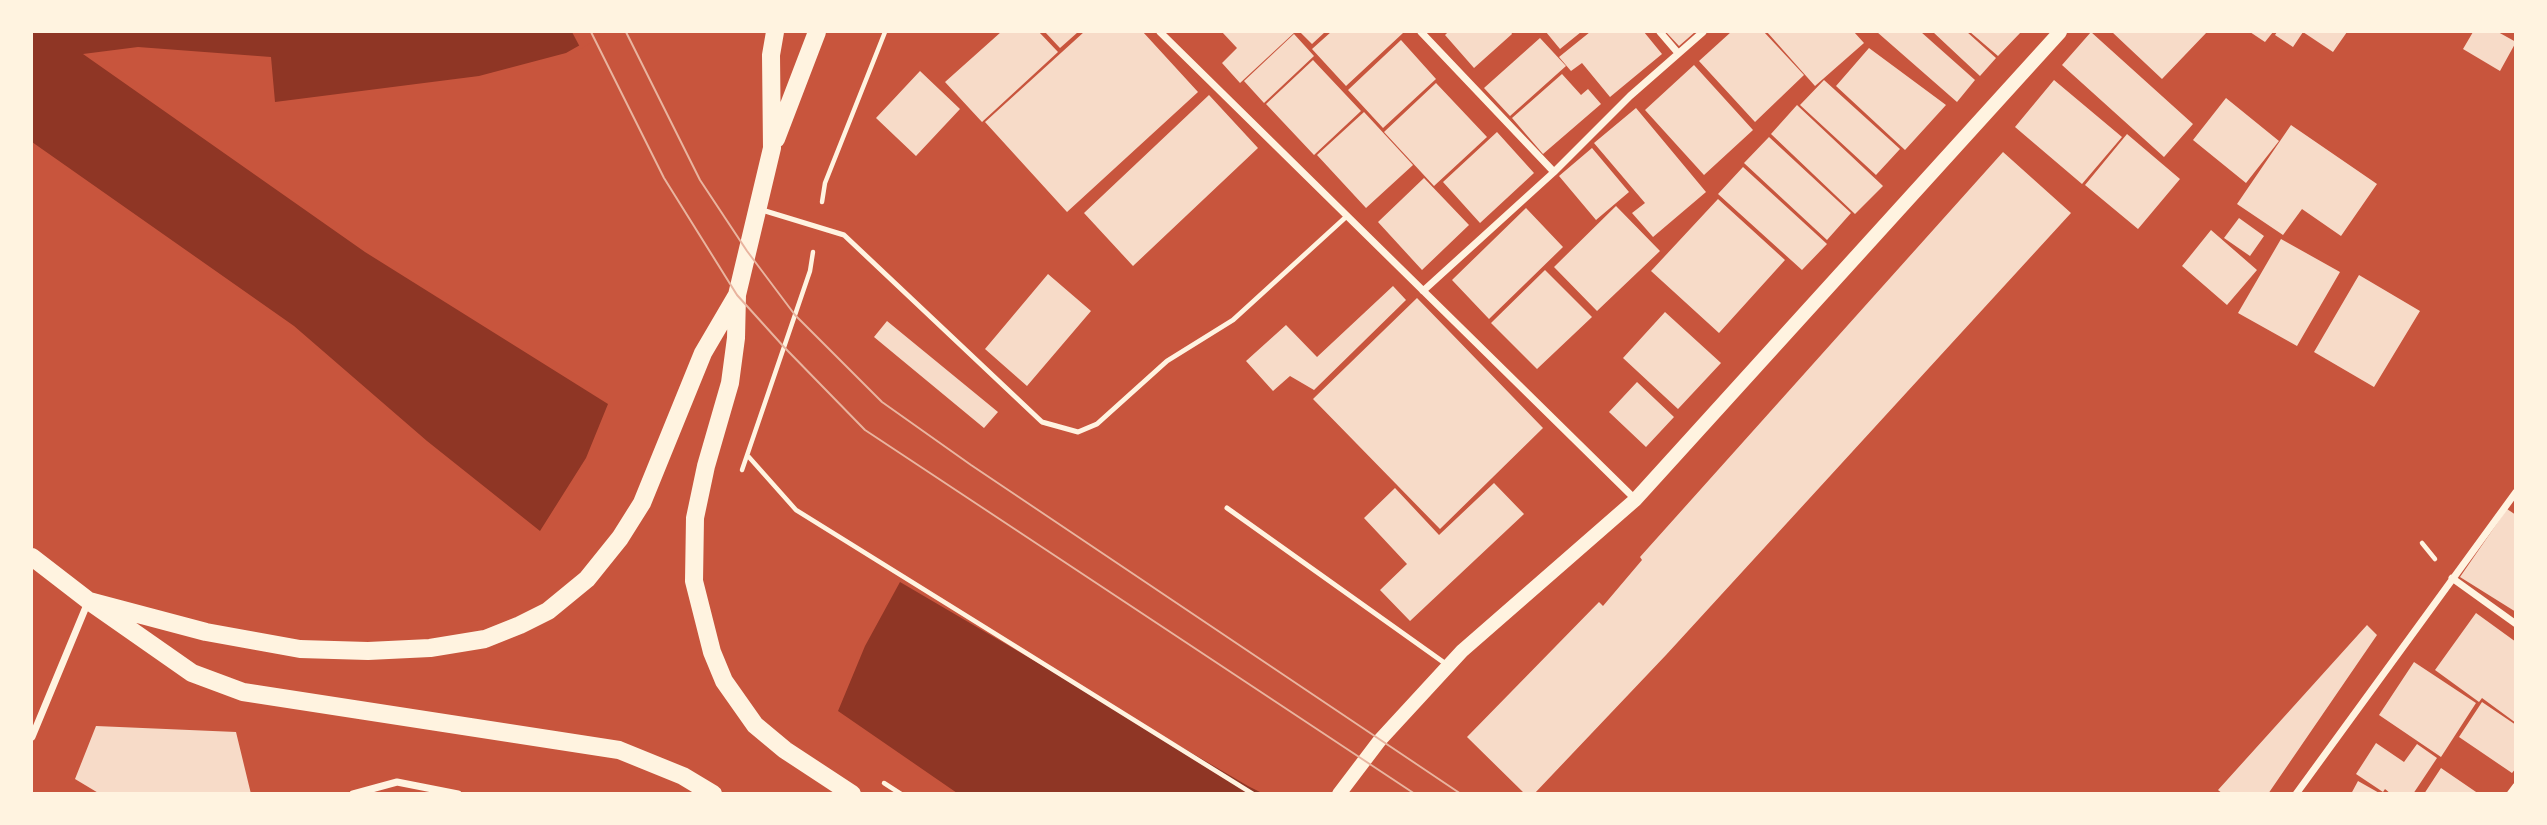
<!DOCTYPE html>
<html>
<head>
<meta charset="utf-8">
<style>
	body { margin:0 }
	#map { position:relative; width:2547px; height:825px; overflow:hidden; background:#c8553d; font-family:"Sofia Sans Condensed",sans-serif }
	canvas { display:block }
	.frame { position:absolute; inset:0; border:33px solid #fff3e0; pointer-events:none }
</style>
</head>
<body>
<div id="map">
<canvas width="2547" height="825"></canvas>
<div class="frame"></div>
</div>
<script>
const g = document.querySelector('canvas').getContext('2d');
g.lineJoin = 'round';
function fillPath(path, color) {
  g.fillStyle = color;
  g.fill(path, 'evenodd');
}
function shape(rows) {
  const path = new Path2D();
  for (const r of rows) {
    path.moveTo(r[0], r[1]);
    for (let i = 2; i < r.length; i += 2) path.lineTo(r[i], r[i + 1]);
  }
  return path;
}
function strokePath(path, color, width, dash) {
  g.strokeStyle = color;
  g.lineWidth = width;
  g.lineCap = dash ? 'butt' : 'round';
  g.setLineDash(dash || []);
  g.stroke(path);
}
fillPath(shape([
	[32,32,603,32,566,53,479,76,275,102,271,57,138,47,83,54,365,252,608,404,586,458,540,531,427,441,294,326,32,142],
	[900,582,1248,786,1262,793,957,793,838,711,865,646]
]), '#8f3625');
fillPath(shape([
	[572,32,607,32,581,49]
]), '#c8553d');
fillPath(shape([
	[1001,32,1039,32,1058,52,982,122,945,82],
	[1045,32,1078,32,1060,48],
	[1084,32,1143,32,1198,92,1067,212,985,122],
	[1222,32,1295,32,1240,83,1222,63,1237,48],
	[1300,32,1325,32,1312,44],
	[1331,32,1401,32,1403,33,1346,86,1312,49],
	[1448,32,1511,32,1512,34,1474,68,1445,35],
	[1546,32,1581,32,1560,49],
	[1590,32,1644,32,1662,54,1610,97,1582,63,1571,71,1559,57],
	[1666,32,1695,32,1679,46],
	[1731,32,1764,32,1804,75,1755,122,1699,61],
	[1767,32,1854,32,1864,43,1815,86],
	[1877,32,1921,32,1975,80,1957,102],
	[1933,32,1967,32,1996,58,1980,76],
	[1970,32,2021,32,1998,56],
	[2091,32,2193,124,2164,157,2062,65],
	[2112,32,2207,32,2162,79],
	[2250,32,2273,32,2265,42],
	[2277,32,2303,32,2293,47,2275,35],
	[2303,32,2347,32,2333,52],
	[2473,32,2498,32,2516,42,2500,71,2463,49],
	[1294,34,1314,56,1264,103,1244,81],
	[1540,38,1566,66,1510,116,1484,88],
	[1401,40,1436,79,1383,128,1348,90],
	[1869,48,1946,105,1905,150,1836,86],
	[1313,60,1361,111,1314,155,1266,104],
	[1694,65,1753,130,1704,175,1645,110],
	[920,71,960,109,916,156,876,118],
	[1562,74,1581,95,1588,89,1601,104,1543,154,1512,118],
	[1824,80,1900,149,1876,175,1800,105],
	[2054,80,2122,137,2082,184,2015,127],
	[1436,83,1487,137,1434,186,1384,132],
	[1209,95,1258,148,1133,266,1084,213],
	[2226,98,2279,141,2246,183,2193,140],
	[1797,105,1883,186,1855,214,1771,134],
	[1636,108,1706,192,1653,237,1632,213,1645,203,1594,143],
	[1364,112,1413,165,1366,208,1317,155],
	[2291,125,2377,184,2341,236,2302,209,2283,235,2237,204],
	[1497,132,1534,173,1480,223,1443,182],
	[2127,134,2180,179,2138,229,2085,185],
	[1769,137,1851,213,1827,240,1744,163],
	[1592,148,1629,192,1596,220,1559,176],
	[2003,152,2071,213,1666,655,1534,794,1525,794,1467,737,1599,602,1603,606,1642,560,1640,557],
	[1743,167,1827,244,1802,270,1718,194],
	[1424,178,1469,225,1422,270,1378,222],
	[1718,199,1785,260,1719,333,1651,271],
	[1616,206,1660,251,1597,311,1554,267],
	[1526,208,1563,247,1489,319,1452,280],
	[2239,218,2264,236,2250,256,2224,238],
	[2211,230,2257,270,2227,305,2182,266],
	[2281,239,2340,272,2297,346,2238,313],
	[1545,270,1592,317,1537,369,1491,323],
	[1048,274,1091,311,1027,386,985,349],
	[2359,275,2420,311,2374,387,2314,352],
	[1393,286,1406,300,1314,390,1290,376,1273,391,1246,361,1286,325,1317,357],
	[1417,298,1543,428,1440,529,1313,399],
	[1665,312,1721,363,1678,409,1623,358],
	[887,321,998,412,984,428,874,337],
	[1637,382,1674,417,1646,447,1609,412],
	[1494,483,1524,514,1410,621,1380,590,1407,564,1364,518,1395,488,1439,535],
	[2507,509,2516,515,2516,612,2460,577],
	[2476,613,2516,642,2516,723,2482,698,2479,702,2435,670],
	[2367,625,2377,635,2268,794,2223,794,2218,790],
	[2414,662,2476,703,2441,757,2379,715],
	[2482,702,2516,725,2516,768,2512,773,2459,737],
	[96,726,236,732,251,794,100,794,75,779],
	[2376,743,2404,762,2417,744,2437,758,2413,794,2391,794,2385,789,2383,792,2356,774],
	[2441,768,2479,794,2424,794],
	[2358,781,2381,794,2351,794]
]), '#f7dbc8');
strokePath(shape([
	[822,202,825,183,885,32],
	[748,456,796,510,1253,794],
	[742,470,810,271,813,252],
	[2422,543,2435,559],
	[884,783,901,794]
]), '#fff3e0', 4.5);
strokePath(shape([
	[762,210,844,235,1042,422,1078,432,1097,424,1167,361,1233,320,1347,216],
	[1227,508,1446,664]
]), '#fff3e0', 5);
strokePath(shape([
	[1160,32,1635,499],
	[1421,32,1554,172],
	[1660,32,1678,53],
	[1423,291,1554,172,1630,96,1703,32],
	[2452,578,2516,624],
	[32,737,88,602],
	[353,794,397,782,458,794],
	[2296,794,2516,492],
	[2510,794,2516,786]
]), '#fff3e0', 7);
strokePath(shape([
	[1339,794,1380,740,1462,651,1635,500,2060,32]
]), '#fff3e0', 14);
strokePath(shape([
	[775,32,771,55,772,148,737,295,736,338,730,383,706,466,695,518,694,581,712,652,724,681,755,725,785,750,852,794],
	[776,139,817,32],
	[32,557,89,601,192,673,243,692,619,750,683,776,713,794],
	[89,601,206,632,300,649,368,651,430,648,485,639,520,625,548,611,587,579,620,538,642,503,703,353,737,295]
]), '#fff3e0', 18);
strokePath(shape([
	[591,32,664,178,737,295,784,347,865,430,1415,794],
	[626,32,700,180,747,251,795,315,882,402,971,465,1461,794]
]), '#e9b49f', 2);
</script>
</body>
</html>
